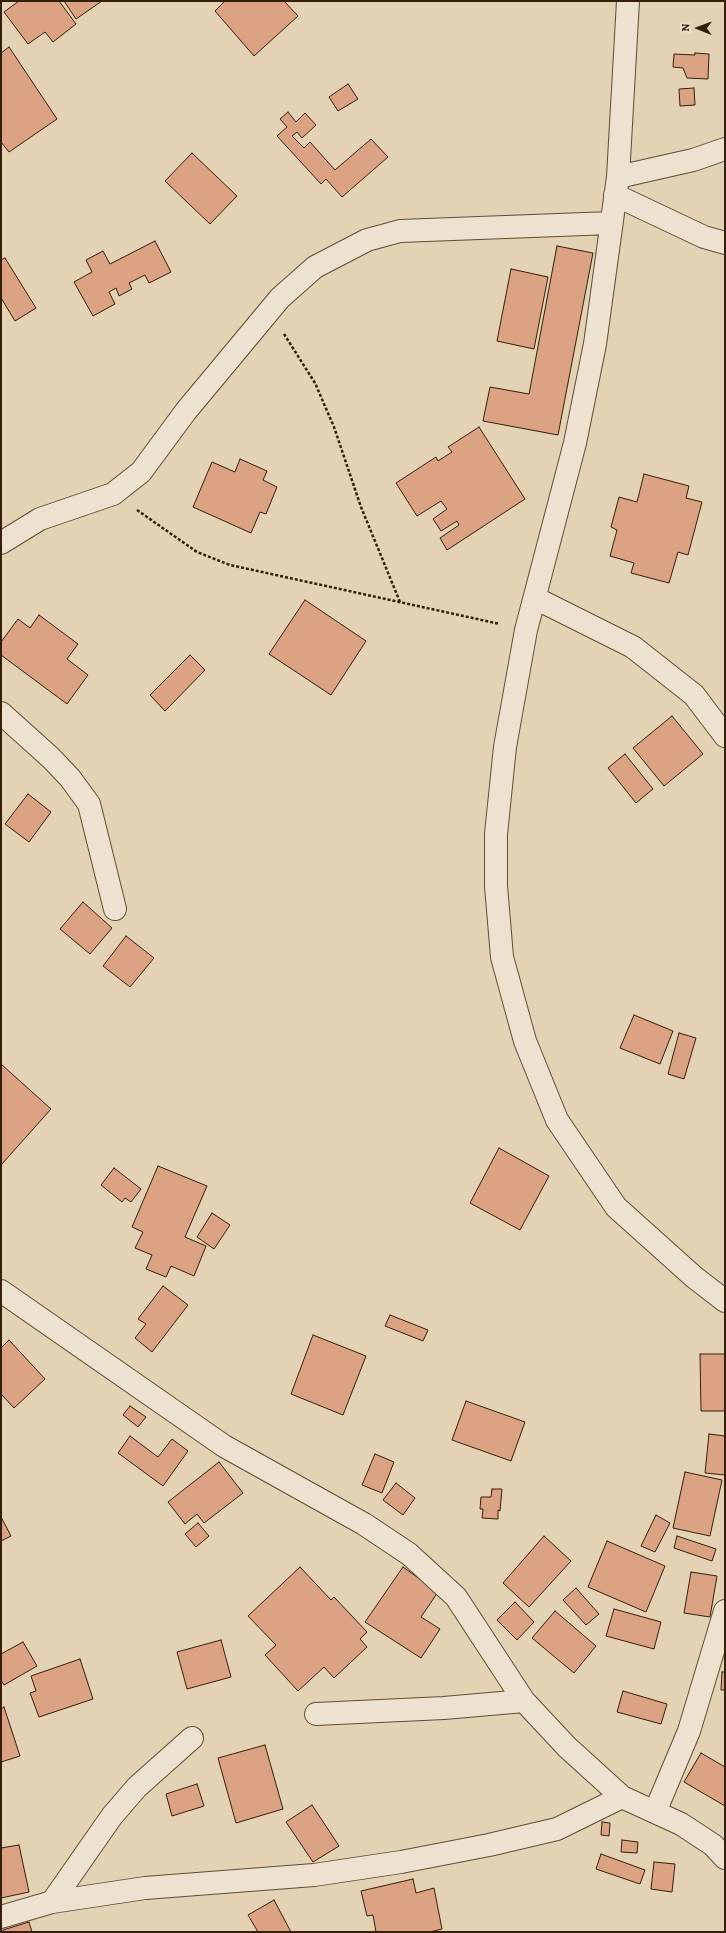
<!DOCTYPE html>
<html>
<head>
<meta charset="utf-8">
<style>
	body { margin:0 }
	#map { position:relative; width:726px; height:1933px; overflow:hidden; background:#e4d2b5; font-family:Alegreya,serif }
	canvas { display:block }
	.frame { position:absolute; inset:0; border:2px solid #351f08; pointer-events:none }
	.north { position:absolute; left:678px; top:8px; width:40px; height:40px; -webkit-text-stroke:3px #ede2cf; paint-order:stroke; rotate:271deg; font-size:11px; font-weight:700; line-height:16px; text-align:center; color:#351f08 }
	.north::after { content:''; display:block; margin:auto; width:14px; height:18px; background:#351f08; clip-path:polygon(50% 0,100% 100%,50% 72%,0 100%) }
</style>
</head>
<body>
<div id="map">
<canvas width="726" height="1933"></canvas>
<div class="frame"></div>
<div class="north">N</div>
</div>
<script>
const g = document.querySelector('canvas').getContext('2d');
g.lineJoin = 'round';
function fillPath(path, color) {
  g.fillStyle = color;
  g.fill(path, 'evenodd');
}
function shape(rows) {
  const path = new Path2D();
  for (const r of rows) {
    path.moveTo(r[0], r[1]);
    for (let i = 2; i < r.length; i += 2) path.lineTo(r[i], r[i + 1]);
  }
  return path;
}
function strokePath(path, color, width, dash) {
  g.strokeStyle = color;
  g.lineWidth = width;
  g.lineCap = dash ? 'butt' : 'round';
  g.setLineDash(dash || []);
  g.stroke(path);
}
const building = shape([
	[19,1,59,1,76,24,53,42,45,32,28,44,4,12,19,1],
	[64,1,102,1,76,19,64,1],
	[225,1,284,1,298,16,254,56,215,11,225,1],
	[9,47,57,119,9,152,1,142,1,53,9,47],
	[695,53,709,54,708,79,687,78,683,68,673,67,674,54,695,55,695,53],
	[348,84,358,99,338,111,329,97,348,84],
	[694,88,695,105,680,106,679,89,694,88],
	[288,112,296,122,305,113,316,125,302,138,297,132,292,136,304,148,310,142,335,170,371,139,388,157,342,197,326,179,321,184,277,136,287,127,280,119,288,112],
	[192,153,237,196,210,224,165,181,192,153],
	[155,241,171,272,149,283,145,275,129,283,132,289,119,296,116,288,109,292,115,304,93,316,74,282,92,272,86,260,103,251,110,264,155,241],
	[557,246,593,253,558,435,483,421,490,387,529,394,557,246],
	[5,258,36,308,15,321,1,298,1,260,5,258],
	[511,269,548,277,534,349,497,341,511,269],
	[479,427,525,499,447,550,440,538,459,525,457,521,441,531,433,519,447,509,441,501,417,516,396,483,436,457,438,461,452,452,448,447,479,427],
	[240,459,267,471,263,480,277,487,266,514,260,512,251,533,193,507,212,462,235,472,240,459],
	[644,474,689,486,686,498,702,502,688,555,678,552,669,583,631,573,634,563,610,556,617,530,611,527,619,497,637,502,644,474],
	[305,600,366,641,331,695,269,654,305,600],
	[39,615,78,644,67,659,88,675,67,704,1,655,1,642,18,619,30,628,39,615],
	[190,655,205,670,165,711,150,695,190,655],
	[672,716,703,754,664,786,633,748,672,716],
	[625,754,653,789,636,803,608,768,625,754],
	[28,794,51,812,29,842,5,824,28,794],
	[83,902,112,928,90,954,60,929,83,902],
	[126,936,154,958,130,987,103,966,126,936],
	[634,1015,673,1031,660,1064,620,1048,634,1015],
	[679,1033,696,1038,684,1079,668,1074,679,1033],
	[1,1064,51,1109,1,1165,1,1064],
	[499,1148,549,1176,520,1230,470,1203,499,1148],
	[158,1166,207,1186,185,1237,206,1246,194,1276,171,1266,166,1277,146,1269,152,1255,135,1248,143,1232,132,1227,158,1166],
	[114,1168,141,1189,131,1202,125,1198,122,1202,101,1185,114,1168],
	[212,1213,230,1225,214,1249,197,1237,212,1213],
	[163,1286,188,1305,152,1352,135,1338,146,1324,138,1319,163,1286],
	[390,1315,428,1330,423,1341,385,1326,390,1315],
	[313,1335,366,1356,343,1415,291,1394,313,1335],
	[9,1340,45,1379,14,1408,1,1394,1,1348,9,1340],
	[700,1354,725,1354,725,1411,701,1411,700,1354],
	[466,1401,525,1422,511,1461,452,1440,466,1401],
	[130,1406,146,1417,138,1427,123,1415,130,1406],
	[709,1434,725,1436,725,1475,705,1473,709,1434],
	[130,1436,158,1457,172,1439,188,1451,163,1486,118,1453,130,1436],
	[375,1454,394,1462,382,1493,362,1485,375,1454],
	[219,1462,243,1493,204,1523,197,1514,185,1524,168,1502,219,1462],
	[685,1472,722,1480,710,1536,673,1528,685,1472],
	[396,1483,415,1498,403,1515,383,1500,396,1483],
	[492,1489,502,1489,500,1511,498,1510,498,1519,482,1518,483,1509,480,1509,481,1497,491,1497,492,1489],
	[656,1515,670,1523,655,1552,641,1546,656,1515],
	[1,1517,11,1536,1,1541,1,1517],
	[198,1523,209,1536,196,1547,185,1534,198,1523],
	[544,1536,571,1561,529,1607,503,1583,544,1536],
	[677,1536,716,1549,712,1561,674,1548,677,1536],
	[607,1541,665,1566,646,1612,588,1587,607,1541],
	[300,1567,331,1600,334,1597,367,1632,360,1639,367,1647,334,1678,324,1667,298,1691,265,1655,276,1645,248,1616,300,1567],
	[403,1567,438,1592,421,1617,440,1629,421,1658,365,1622,403,1567],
	[691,1572,717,1576,710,1617,684,1613,691,1572],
	[576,1588,599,1614,586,1625,563,1600,576,1588],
	[515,1602,534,1622,517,1640,497,1620,515,1602],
	[614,1609,661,1622,654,1649,606,1636,614,1609],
	[555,1611,596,1646,574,1673,532,1638,555,1611],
	[221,1640,231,1677,187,1689,177,1652,221,1640],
	[23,1642,37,1666,4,1685,1,1680,1,1654,23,1642],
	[80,1659,93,1699,39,1717,30,1693,36,1691,31,1676,80,1659],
	[722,1672,725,1672,725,1690,721,1690,722,1672],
	[623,1691,667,1704,661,1724,617,1712,623,1691],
	[4,1707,20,1756,1,1762,1,1709,4,1707],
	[265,1745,283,1809,236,1823,218,1758,265,1745],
	[701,1753,725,1767,725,1806,684,1782,701,1753],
	[197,1784,204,1806,172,1816,166,1794,197,1784],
	[312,1805,339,1846,313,1862,286,1822,312,1805],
	[602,1822,610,1823,609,1836,601,1835,602,1822],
	[622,1840,638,1842,637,1853,621,1852,622,1840],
	[19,1845,29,1892,1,1898,1,1848,19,1845],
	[601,1854,645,1870,640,1884,596,1869,601,1854],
	[654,1862,675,1864,672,1892,651,1889,654,1862],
	[413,1879,416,1893,434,1888,442,1929,430,1932,376,1932,373,1915,367,1916,361,1891,413,1879],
	[274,1900,291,1932,258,1932,248,1915,274,1900],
	[29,1922,32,1932,3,1932,3,1930,29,1922]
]);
fillPath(building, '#dba283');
strokePath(building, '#351f08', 1);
const minor = shape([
	[628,1,618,177,595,344,575,443,526,630,505,747,496,834,496,886,502,957,525,1041,557,1120,616,1207,694,1277,725,1301],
	[618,177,693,160,725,149],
	[615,195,704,237,725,243],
	[1,543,40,519,113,494,141,472,186,411,280,298,315,267,367,240,400,231,611,223],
	[535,598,633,647,694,695,725,736],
	[1,713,51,758,70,778,89,804,115,909],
	[1,1291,224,1446,364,1524,409,1554,456,1597,524,1701,567,1747,622,1797,681,1824,713,1845,725,1858],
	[316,1714,444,1708,524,1701],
	[655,1812,689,1731,725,1611],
	[52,1902,112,1816,137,1787,192,1738],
	[1,1917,52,1902,145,1888,314,1875,401,1862,489,1845,557,1829,622,1797]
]);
strokePath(minor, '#614c33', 24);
strokePath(shape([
	[284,334,315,383,334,427,361,507,400,602],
	[137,510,197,552,230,565,500,624]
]), '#351f08', 2.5, [3, 2]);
strokePath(minor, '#ede2cf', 22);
</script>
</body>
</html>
